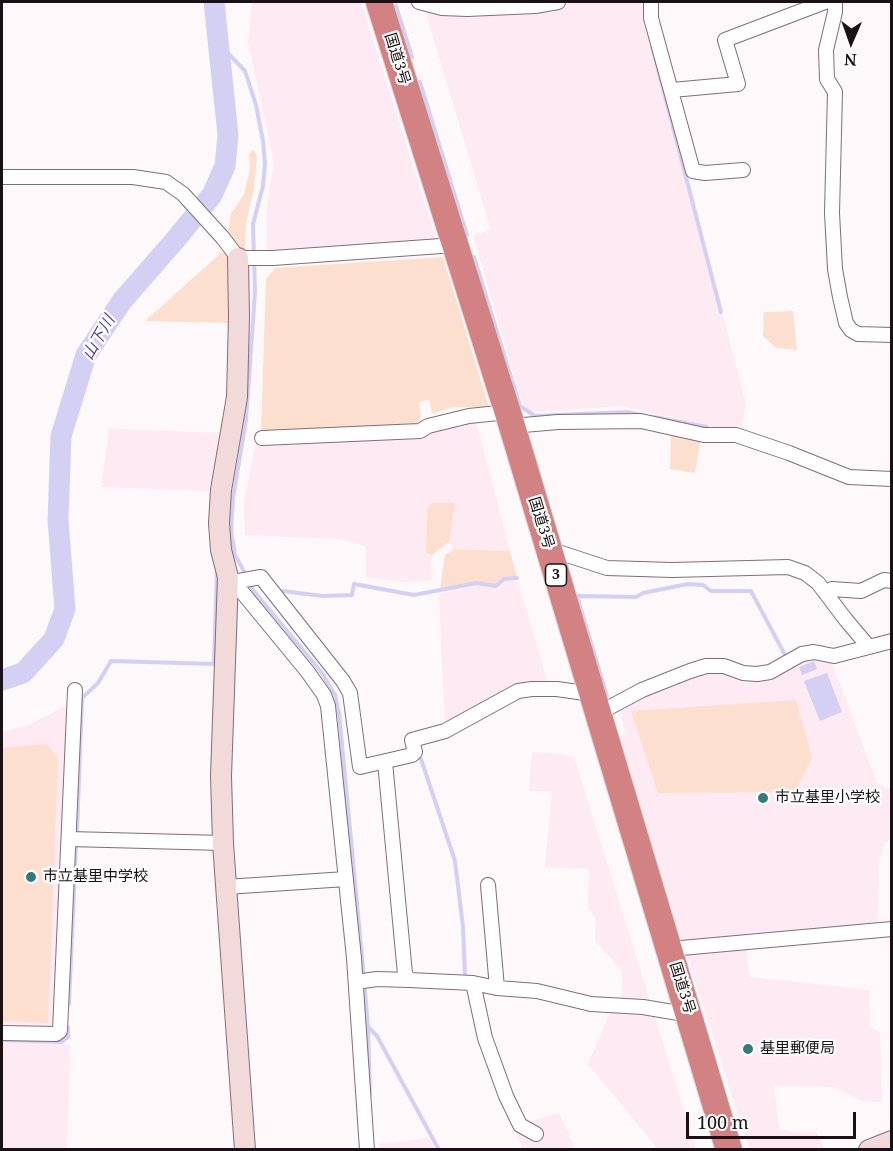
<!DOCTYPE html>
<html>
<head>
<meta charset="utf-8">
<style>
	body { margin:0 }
	#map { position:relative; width:893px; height:1151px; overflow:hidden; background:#fdf8fa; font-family:"Noto Serif",serif }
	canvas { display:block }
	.frame { position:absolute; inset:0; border:3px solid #191115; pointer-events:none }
	.north { position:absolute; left:821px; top:12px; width:60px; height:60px; -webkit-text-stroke:4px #fff; paint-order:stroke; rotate:182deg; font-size:16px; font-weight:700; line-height:24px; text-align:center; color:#191115 }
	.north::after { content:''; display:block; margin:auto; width:21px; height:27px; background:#191115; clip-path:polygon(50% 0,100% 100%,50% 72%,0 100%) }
	.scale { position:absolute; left:686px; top:1112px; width:170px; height:27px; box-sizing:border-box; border:3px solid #191115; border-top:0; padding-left:8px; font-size:18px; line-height:21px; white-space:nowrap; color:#191115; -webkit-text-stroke:4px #fff; paint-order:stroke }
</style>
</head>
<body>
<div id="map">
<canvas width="893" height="1151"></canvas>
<div class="frame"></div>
<div class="north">N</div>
<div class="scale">100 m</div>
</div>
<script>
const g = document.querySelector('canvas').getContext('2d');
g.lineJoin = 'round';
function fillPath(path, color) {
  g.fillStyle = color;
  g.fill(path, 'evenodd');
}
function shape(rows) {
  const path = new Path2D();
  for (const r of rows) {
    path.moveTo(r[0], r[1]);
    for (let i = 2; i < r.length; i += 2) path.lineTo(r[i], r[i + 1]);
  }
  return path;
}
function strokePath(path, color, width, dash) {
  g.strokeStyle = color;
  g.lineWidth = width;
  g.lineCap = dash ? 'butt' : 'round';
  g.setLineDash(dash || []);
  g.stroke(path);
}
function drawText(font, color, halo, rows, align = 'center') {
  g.font = font + ' "Noto Serif","Noto Sans JP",serif';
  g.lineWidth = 4.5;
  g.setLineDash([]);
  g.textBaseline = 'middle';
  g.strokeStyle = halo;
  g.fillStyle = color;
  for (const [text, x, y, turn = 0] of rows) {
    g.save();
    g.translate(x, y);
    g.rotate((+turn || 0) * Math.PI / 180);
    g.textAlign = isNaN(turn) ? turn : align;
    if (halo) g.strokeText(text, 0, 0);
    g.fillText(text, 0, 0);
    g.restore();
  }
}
fillPath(shape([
	[252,2,361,2,437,241,267,252,267,207,274,162,248,42],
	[414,2,646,2,647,19,746,405,742,425,744,432,713,427,623,406,534,412,522,404,473,235,491,230,424,7],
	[464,422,476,422,510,551,454,549,449,542,454,503,426,553,432,555,431,580,403,582,366,577,366,546,339,539,245,535,244,502,256,442,421,435],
	[109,429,226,433,217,483,210,491,101,487],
	[506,581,518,581,548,684,445,725,439,594,478,585,497,587],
	[812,657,831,661,877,783,890,789,891,839,885,843,879,861,878,925,680,943,616,738,626,734,620,714,632,702,696,675,717,672,743,679,769,679],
	[63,707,68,709,55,1022,48,1029,2,1027,2,732,30,725],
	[532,752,561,754,574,757,696,1149,658,1149,588,1064,612,1009,621,1007,622,971,595,940,596,920,588,906,589,869,545,867,552,791,529,791],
	[746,946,750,977,869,990,870,1028,880,1032,882,1102,863,1101,835,1087,774,1086,779,1129,797,1133,816,1132,825,1149,750,1149,744,1134,686,952],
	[2,1042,70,1044,67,1149,2,1149],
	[559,1113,575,1149,523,1149,513,1127],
	[429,1138,434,1149,380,1149,378,1144]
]), '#fdeaf2');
fillPath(shape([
	[253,150,257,155,254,189,246,224,245,250,239,249,228,231,231,214,244,194,250,170,249,154],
	[222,252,226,253,231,263,233,323,145,321],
	[443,257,489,407,452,407,433,414,429,400,419,402,421,417,415,427,261,431,266,279,275,268],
	[793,311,797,350,776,348,763,336,764,312],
	[671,430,701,437,695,473,670,469],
	[432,503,455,503,449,542,432,555,426,553,427,510],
	[454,549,510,551,517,577,503,578,496,584,477,581,440,589,445,555],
	[796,700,812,758,795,792,658,793,631,711],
	[47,744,58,759,48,1023,2,1021,2,748]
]), '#fddfd0');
fillPath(shape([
	[814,661,817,669,802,675,799,667],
	[827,673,842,712,820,721,804,681]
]), '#d3d0f4');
strokePath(shape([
	[396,6,412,57],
	[220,45,245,71,256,105,263,141,265,163,263,186,253,224,255,292,246,420,233,498,231,531,235,555,246,575],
	[652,46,721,312],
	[420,82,467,235],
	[474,257,520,406,535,416,627,412,641,415],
	[654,417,707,427],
	[249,582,253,590,322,673,335,695,339,713,363,967,368,1027,370,1095],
	[283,591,322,596,352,595,354,584,414,595,477,583,496,586,504,579,517,578],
	[607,696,577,596,636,597,643,593,688,584,703,585,711,591,751,591,785,655],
	[421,759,455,861,463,927,465,975],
	[77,832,82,698,98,683,111,661,214,664,217,569],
	[69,1004,76,846],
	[369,1028,377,1036,439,1150],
	[2,1040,61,1042,68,1037,68,1027]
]), '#d3d0f4', 4);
strokePath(shape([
	[2,680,23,673,54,639,65,609,58,520,61,436,86,355,122,301,176,239,212,195,225,166,228,135,214,2]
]), '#d3d0f4', 21);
const street = shape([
	[419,2,442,8,467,9,535,6,558,2],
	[651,2,651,18,693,171,705,173,743,170],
	[835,2,835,12,826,50,827,79,835,92,832,213,835,269,840,297,846,323,851,330,858,334,892,335],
	[672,90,738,84,725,40,825,2],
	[2,177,133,177,166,182,183,194,223,238,238,258,273,258,455,245],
	[512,426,558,422,641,421,704,435,736,435,789,453,849,477,892,479],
	[262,438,420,431,428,426,469,416,508,412],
	[549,549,607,568,672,570,788,567,805,573,818,583,846,620,868,646],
	[228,577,242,592,307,671,324,695,328,706,354,958,367,1150],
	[233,582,261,577,343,681,350,693,360,767,412,755,415,752,412,740,445,731,518,691,532,689,557,689,592,694],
	[827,592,832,589,861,591,884,580,892,581],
	[599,713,642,690,690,671,706,666,724,666,743,673,757,674,770,672,802,654,814,652,834,656,892,641],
	[385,762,405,974,409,980,473,983,497,988,537,991,591,1004,643,1007,690,1015],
	[69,839,223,843],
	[488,885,497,988],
	[226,887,346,879],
	[670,949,892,929],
	[356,982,377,979,409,980],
	[473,983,485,1038,506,1096,520,1125,536,1134],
	[2,1033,56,1034,60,1031,75,690]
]);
const secondary = shape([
	[238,258,239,316,237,397,221,490,219,523,221,550,228,577,221,776,223,843,245,1150],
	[869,1150,892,1141]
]);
const highway = shape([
	[379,2,512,426,729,1150]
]);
strokePath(street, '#826d77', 16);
strokePath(secondary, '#826d77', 22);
strokePath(highway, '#d6d4d5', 28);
strokePath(street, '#fff', 14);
strokePath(secondary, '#f2dada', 20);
strokePath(highway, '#d38284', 26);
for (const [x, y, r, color] of [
	[763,798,6,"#317a7d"],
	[31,877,6,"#317a7d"],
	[748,1049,6,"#317a7d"]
]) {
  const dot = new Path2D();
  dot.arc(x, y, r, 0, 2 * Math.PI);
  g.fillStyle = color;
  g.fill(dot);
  strokePath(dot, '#fff', 2);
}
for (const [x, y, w] of [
	[556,575,21]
]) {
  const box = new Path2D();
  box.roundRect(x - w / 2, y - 11, w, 22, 4.5);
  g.fillStyle = '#fff';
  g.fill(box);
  strokePath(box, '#191115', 1.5);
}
drawText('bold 14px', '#191115', null, [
	["3",556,575]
]);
drawText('15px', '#191115', '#fff', [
	["国道3号",397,59,73],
	["国道3号",541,523,73],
	["国道3号",682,988,73]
]);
drawText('15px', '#191115', '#fff', [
	["市立基里小学校",775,798],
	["市立基里中学校",43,877],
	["基里郵便局",760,1049]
], 'left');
drawText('italic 16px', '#5641a5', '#fff', [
	["山下川",99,338,-60]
]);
</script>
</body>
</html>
